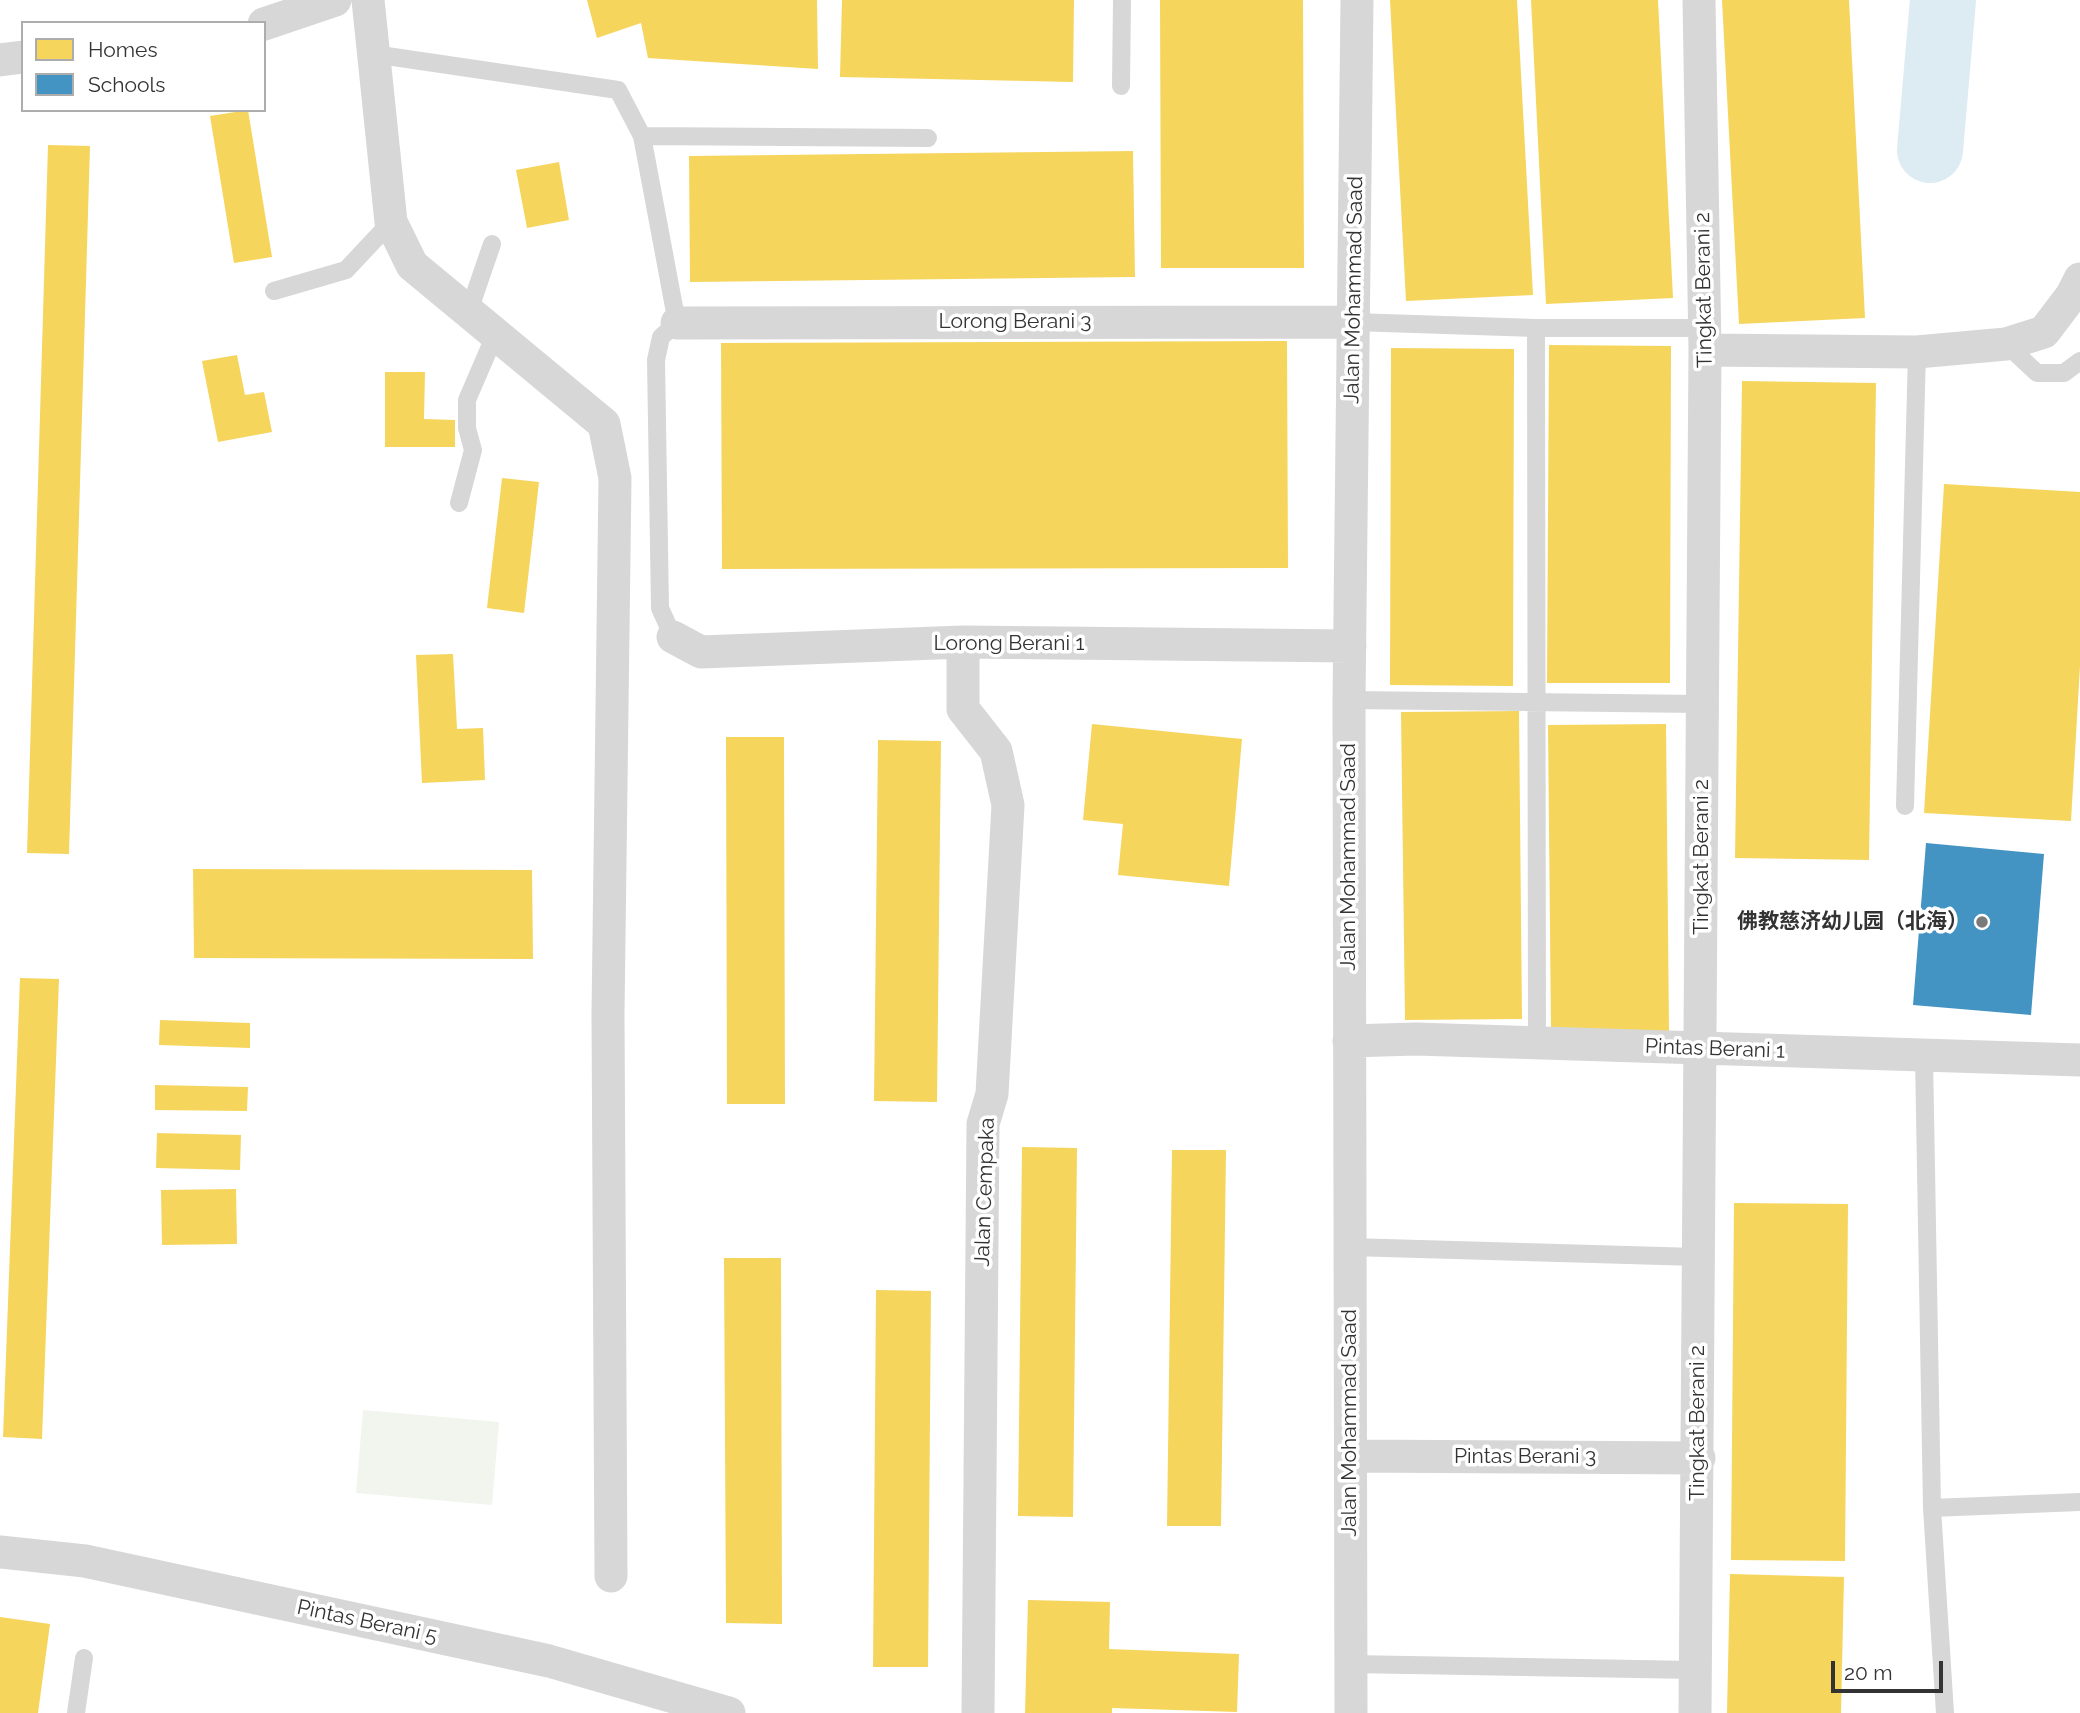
<!DOCTYPE html>
<html>
<head>
<meta charset="utf-8">
<style>
	body { margin:0 }
	#map { position:relative; width:2080px; height:1713px; overflow:hidden; background:#fff; font-family:Raleway,sans-serif }
	canvas { display:block }
	.legend { position:absolute; left:21px; top:21px; width:245px; height:91px; box-sizing:border-box; background:#fff; border:2px solid #adadad; margin:0; padding:9px 12px; list-style:none; font-size:21px; color:#333 }
	.legend li { display:flex; align-items:center; gap:14px; height:35px }
	.legend b { width:35px; border:2px solid #adadad }
	.scale { position:absolute; left:1831px; top:1661px; width:112px; height:32px; box-sizing:border-box; border:4px solid #333; border-top:0; padding-left:9px; font-size:21px; line-height:24px; white-space:nowrap; color:#333; -webkit-text-stroke:5px #fff; paint-order:stroke }
</style>
</head>
<body>
<div id="map">
<canvas width="2080" height="1713"></canvas>
<ul class="legend">
<li><b style="height:19px;background:#f6d55c"></b>Homes</li>
<li><b style="height:19px;background:#4393c3"></b>Schools</li>
</ul>
<div class="scale">20 m</div>
</div>
<script>
const g = document.querySelector('canvas').getContext('2d');
g.lineJoin = 'round';
function fillPath(path, color) {
  g.fillStyle = color;
  g.fill(path, 'evenodd');
}
function shape(rows) {
  const path = new Path2D();
  for (const r of rows) {
    path.moveTo(r[0], r[1]);
    for (let i = 2; i < r.length; i += 2) path.lineTo(r[i], r[i + 1]);
  }
  return path;
}
function strokePath(path, color, width, dash) {
  g.strokeStyle = color;
  g.lineWidth = width;
  g.lineCap = dash ? 'butt' : 'round';
  g.setLineDash(dash || []);
  g.stroke(path);
}
function drawText(font, color, halo, rows, align = 'center') {
  g.font = font + ' Raleway,"Noto Sans SC",sans-serif';
  g.lineWidth = 7;
  g.setLineDash([]);
  g.textBaseline = 'middle';
  g.strokeStyle = halo;
  g.fillStyle = color;
  for (const [text, x, y, turn = 0] of rows) {
    g.save();
    g.translate(x, y);
    g.rotate((+turn || 0) * Math.PI / 180);
    g.textAlign = isNaN(turn) ? turn : align;
    if (halo) g.strokeText(text, 0, 0);
    g.fillText(text, 0, 0);
    g.restore();
  }
}
fillPath(shape([
	[363,1410,499,1422,492,1505,356,1493]
]), '#f1f5ed');
fillPath(shape([
	[587,0,817,0,818,69,648,58,641,23,597,38],
	[842,0,1074,0,1073,82,840,77],
	[1160,0,1303,0,1304,268,1161,268],
	[1390,0,1517,0,1533,295,1406,301],
	[1531,0,1658,0,1673,298,1546,304],
	[1722,0,1849,0,1865,318,1739,324],
	[248,110,272,257,234,263,210,116],
	[48,145,90,146,69,854,27,853],
	[1133,151,1135,277,690,282,689,156],
	[559,162,569,220,527,228,516,170],
	[1287,341,1288,568,722,569,721,343],
	[1549,345,1671,346,1670,683,1547,683],
	[1391,348,1514,349,1513,686,1390,685],
	[237,355,245,395,264,392,272,432,218,442,202,361],
	[385,372,425,372,424,419,455,420,455,447,385,447],
	[1742,381,1876,383,1869,860,1735,858],
	[502,478,539,482,524,613,487,608],
	[1944,484,2080,492,2080,666,2071,821,1924,813],
	[453,654,457,729,483,728,485,780,422,783,416,655],
	[1519,711,1522,1019,1405,1020,1401,712],
	[1092,724,1242,739,1229,886,1118,875,1123,824,1083,820],
	[1666,724,1669,1031,1551,1032,1548,725],
	[726,737,784,737,785,1104,727,1104],
	[878,740,941,741,937,1102,874,1101],
	[193,869,532,870,533,959,194,958],
	[20,978,59,979,42,1439,3,1437],
	[160,1020,250,1023,250,1048,159,1045],
	[155,1085,248,1087,247,1111,155,1110],
	[157,1133,241,1135,240,1170,156,1168],
	[1022,1147,1077,1148,1073,1517,1018,1516],
	[1172,1150,1226,1150,1221,1526,1167,1526],
	[236,1189,237,1244,162,1245,161,1190],
	[1734,1203,1848,1204,1845,1561,1731,1560],
	[724,1258,781,1258,782,1624,726,1623],
	[876,1290,931,1291,928,1667,873,1667],
	[1730,1574,1844,1577,1841,1713,1727,1713],
	[1028,1600,1110,1602,1109,1649,1239,1654,1237,1712,1112,1708,1112,1713,1025,1713],
	[0,1617,50,1624,38,1713,0,1713]
]), '#f6d55c');
fillPath(shape([
	[1926,843,2044,854,2031,1015,1913,1005]
]), '#4393c3');
strokePath(shape([
	[1930,150,1943,0]
]), '#ddebf3', 66);
strokePath(shape([
	[373,54,618,90,642,136,677,323,661,337,656,360,660,608,673,637],
	[1121,86,1122,0],
	[642,136,928,138],
	[274,291,346,270,391,222],
	[469,311,492,244],
	[1353,322,1536,328,1705,328],
	[1536,328,1537,1043],
	[2006,344,2037,373,2064,373,2080,361],
	[459,503,473,450,467,428,467,400,495,335],
	[1349,700,1702,704],
	[1905,806,1917,352],
	[1924,1056,1932,1508,1945,1713],
	[1350,1247,1697,1257],
	[1932,1508,2080,1502],
	[1351,1664,1695,1670],
	[76,1713,84,1658]
]), '#d7d7d7', 18);
strokePath(shape([
	[368,0,391,222,412,265,604,424,615,478,608,1014,611,1576],
	[264,24,335,0],
	[0,60,23,57],
	[677,323,1353,322],
	[1705,350,1917,352,2006,344,2044,332,2072,295,2080,279],
	[673,637,701,652,963,642,1350,646],
	[963,642,963,709,996,751,1008,805,992,1094,983,1124,978,1713],
	[1349,1041,1416,1039,2080,1060],
	[1351,1456,1699,1458],
	[0,1552,85,1561,549,1661,729,1713],
	[1351,1713,1349,700,1357,0],
	[1695,1713,1705,350,1699,0]
]), '#d7d7d7', 33);
for (const [x, y, r, color] of [
	[1982,922,7,"#7a7a7a"]
]) {
  const dot = new Path2D();
  dot.arc(x, y, r, 0, 2 * Math.PI);
  g.fillStyle = color;
  g.fill(dot);
  strokePath(dot, '#fff', 2.5);
}
drawText('21px', '#333', '#fff', [
	["Jalan Mohammad Saad",1354,290,-89],
	["Tingkat Berani 2",1704,290,-91],
	["Lorong Berani 3",1015,322],
	["Lorong Berani 1",1009,644],
	["Jalan Mohammad Saad",1349,857,-90],
	["Tingkat Berani 2",1702,857,-90],
	["Pintas Berani 1",1715,1049,2],
	["Jalan Cempaka",985,1192,-88],
	["Jalan Mohammad Saad",1350,1423,-90],
	["Tingkat Berani 2",1698,1423,-90],
	["Pintas Berani 3",1525,1457],
	["Pintas Berani 5",367,1622,12]
]);
drawText('bold 21px', '#333', '#fff', [
	["佛教慈济幼儿园（北海）",1968,922]
], 'right');
</script>
</body>
</html>
